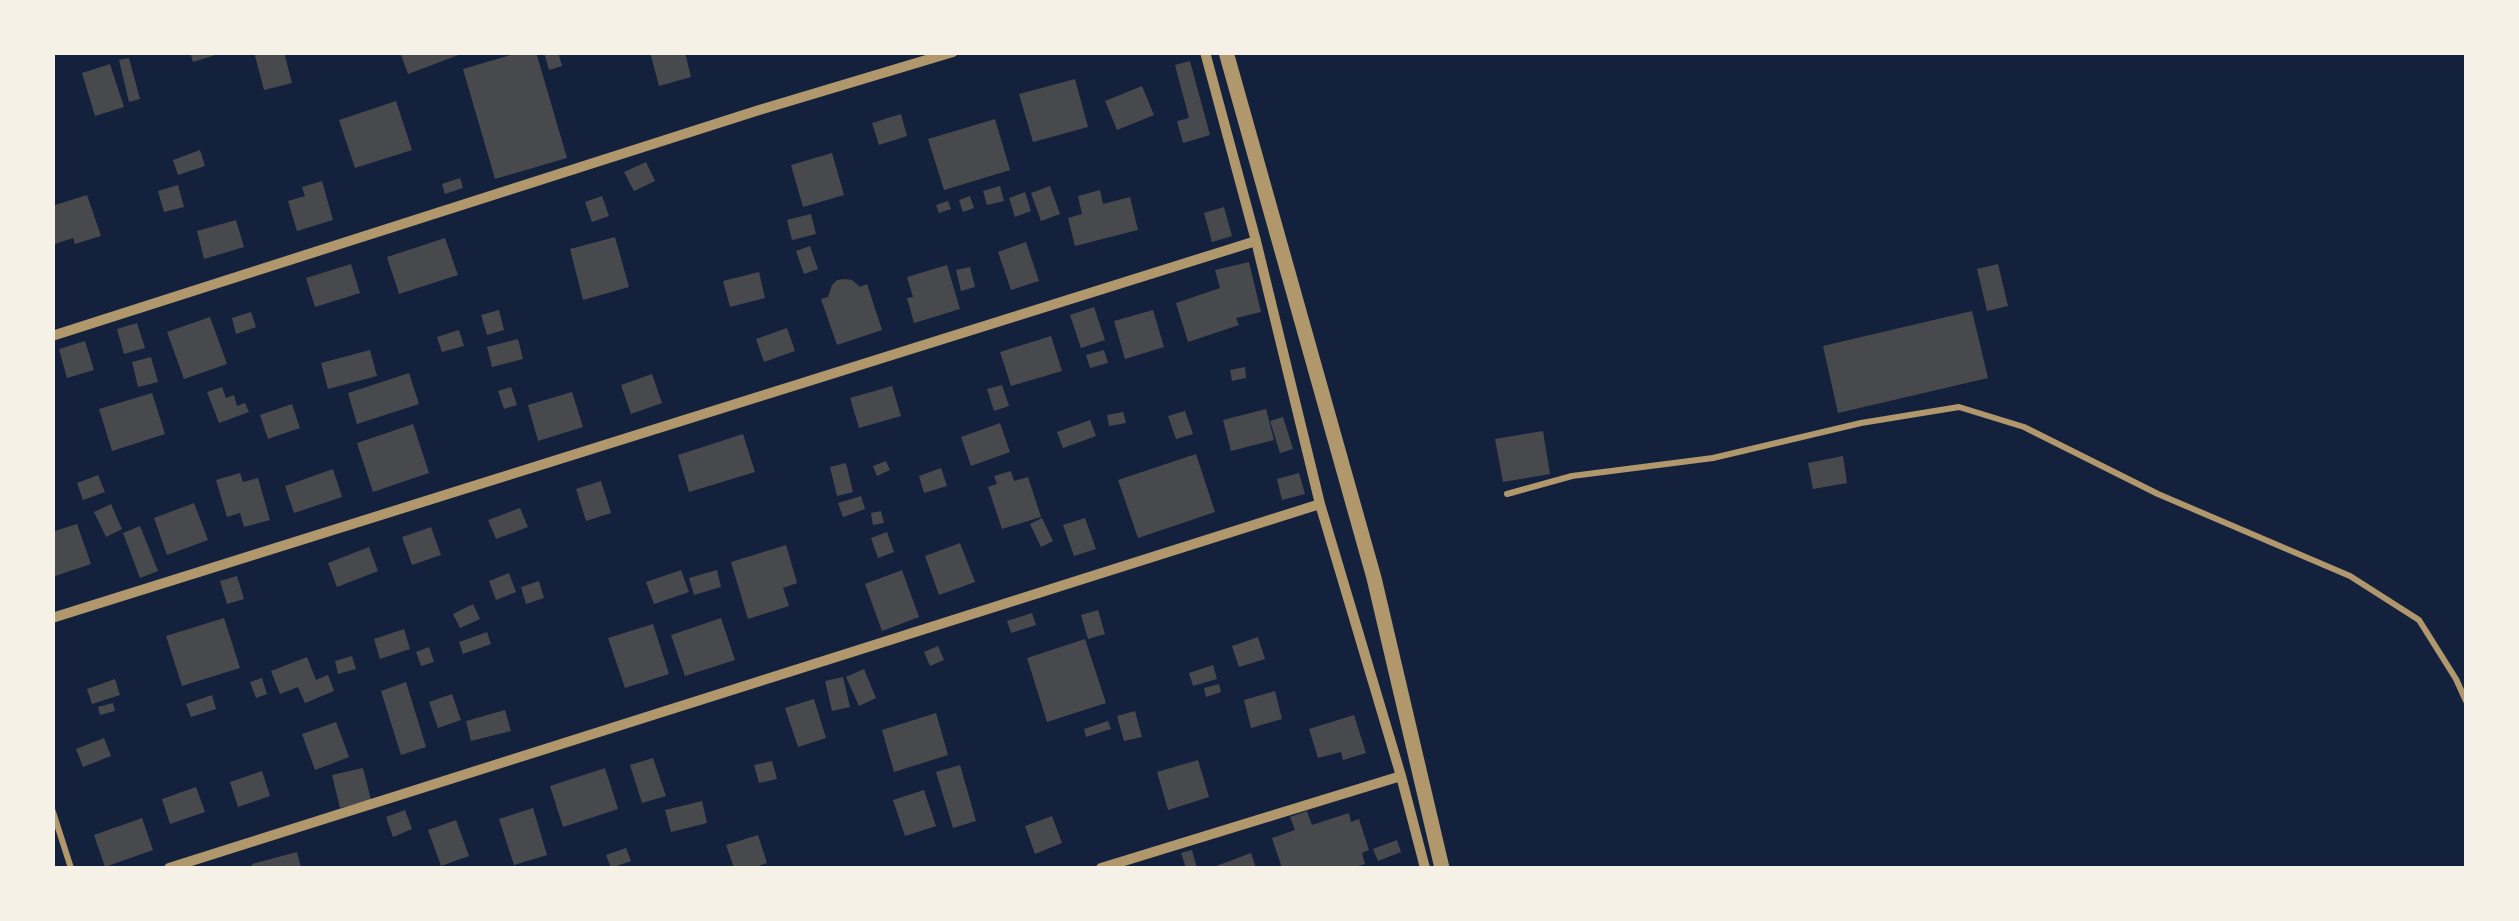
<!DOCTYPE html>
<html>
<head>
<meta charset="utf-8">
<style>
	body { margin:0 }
	#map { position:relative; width:2519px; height:921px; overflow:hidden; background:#14213d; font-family:Rubik,sans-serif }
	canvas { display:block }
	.frame { position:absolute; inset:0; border:55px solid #f6f1e7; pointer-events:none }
</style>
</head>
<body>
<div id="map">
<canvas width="2519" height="921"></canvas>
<div class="frame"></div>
</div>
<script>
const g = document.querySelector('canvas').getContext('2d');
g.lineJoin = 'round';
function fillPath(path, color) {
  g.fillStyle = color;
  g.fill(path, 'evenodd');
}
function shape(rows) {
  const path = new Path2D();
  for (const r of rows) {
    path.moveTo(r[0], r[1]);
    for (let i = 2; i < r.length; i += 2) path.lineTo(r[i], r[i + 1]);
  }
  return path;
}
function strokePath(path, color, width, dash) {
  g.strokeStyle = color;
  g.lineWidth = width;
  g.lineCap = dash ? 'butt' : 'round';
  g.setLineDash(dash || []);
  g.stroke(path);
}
fillPath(shape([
	[190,52,221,52,222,53,193,62],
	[254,52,284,52,292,83,264,90],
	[400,52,464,52,464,53,408,74],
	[521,52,536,52,567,158,495,179,463,69],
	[544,52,558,52,562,66,549,70],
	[650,52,685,52,691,77,659,86],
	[129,58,140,99,129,102,119,60],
	[1190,61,1210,135,1183,143,1177,121,1189,118,1175,65],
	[110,64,124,107,95,116,82,73],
	[1075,79,1088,127,1033,142,1019,94],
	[1142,86,1154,115,1117,130,1105,101],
	[396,101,412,150,355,168,339,120],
	[901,114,907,136,879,145,872,123],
	[995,119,1010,170,944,190,928,139],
	[200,150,205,166,178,175,173,160],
	[832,153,844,195,803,207,791,165],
	[646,162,655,181,634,191,624,172],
	[460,178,463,188,445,194,442,184],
	[322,181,333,220,297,231,288,201,305,196,302,187],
	[178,185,184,207,164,212,158,191],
	[1000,186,1004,201,987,205,983,191],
	[1050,186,1060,214,1041,221,1031,193],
	[1100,190,1103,204,1130,197,1138,230,1075,246,1068,218,1082,214,1078,196],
	[1025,192,1031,211,1015,217,1009,198],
	[87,195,101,236,75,244,73,238,52,245,52,206],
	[602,196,609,216,592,222,585,202],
	[970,196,974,208,963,212,959,200],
	[948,201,951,209,939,213,936,205],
	[1224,207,1232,236,1212,242,1204,213],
	[811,214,816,234,792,240,787,220],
	[236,220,244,247,204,259,197,231],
	[615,237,629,287,583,300,570,249],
	[445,238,458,275,399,294,387,257],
	[1026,242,1039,281,1011,290,998,252],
	[810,246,818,269,804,274,796,251],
	[1249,262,1261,312,1236,318,1239,325,1188,342,1176,303,1220,288,1215,270],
	[351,264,360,293,315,307,306,278],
	[1998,264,2008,306,1987,311,1977,269],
	[947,265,960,309,914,323,907,298,913,297,907,277],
	[970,267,975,287,961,291,956,270],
	[759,272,765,298,730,307,723,281],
	[845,279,852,280,860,287,867,284,882,330,837,345,821,299,828,297,832,285,837,280],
	[1094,307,1105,340,1081,348,1070,315],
	[499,310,504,330,487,335,481,315],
	[1153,310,1164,347,1125,359,1114,321],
	[1972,311,1988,378,1838,413,1823,346],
	[251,312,256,327,236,334,232,318],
	[210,317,227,364,184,379,167,332],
	[137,323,145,348,124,354,117,329],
	[787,328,795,351,764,362,756,339],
	[459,330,464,346,442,352,437,337],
	[1051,336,1062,371,1011,386,1000,352],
	[518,339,523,359,492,367,487,347],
	[85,341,94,370,67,378,59,349],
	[370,350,377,376,328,389,321,363],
	[1104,350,1108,363,1090,368,1086,355],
	[151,357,158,382,138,387,132,362],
	[1245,367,1246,378,1232,381,1230,370],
	[409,373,419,404,357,424,348,393],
	[652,374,662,403,631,414,621,385],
	[1002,385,1009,406,994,411,987,389],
	[892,386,901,416,859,428,850,398],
	[222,387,226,398,234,395,237,406,245,403,249,412,219,423,207,392],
	[511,387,517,405,504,409,498,391],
	[572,392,583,427,538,441,528,405],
	[152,393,165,434,112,451,99,409],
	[292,404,300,428,268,439,260,415],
	[1266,409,1274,440,1231,451,1223,420],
	[1185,411,1193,434,1176,439,1168,416],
	[1123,412,1126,423,1109,426,1107,415],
	[1283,417,1293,449,1280,453,1270,421],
	[1090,420,1096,436,1063,448,1057,432],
	[1000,423,1010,452,971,466,961,437],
	[413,424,429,473,373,492,357,443],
	[1543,431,1550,474,1503,482,1495,439],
	[743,434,755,472,689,492,678,455],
	[1196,454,1215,512,1138,538,1118,480],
	[1843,456,1847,483,1813,489,1808,463],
	[886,461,890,470,877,476,873,466],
	[846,463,853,492,837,496,830,467],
	[941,468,947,486,924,493,919,476],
	[333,469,342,497,294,513,285,486],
	[1011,471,1014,481,1028,477,1041,517,1002,529,988,487,997,484,994,476],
	[240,473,243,482,258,478,270,520,244,527,240,513,227,517,216,480],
	[1299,473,1305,494,1282,500,1277,479],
	[98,475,105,492,83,500,77,483],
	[601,481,611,513,586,521,576,489],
	[861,496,865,509,843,517,838,503],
	[194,503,208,540,167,555,154,518],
	[111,504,122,529,106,537,94,512],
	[520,508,528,527,496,539,488,520],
	[881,511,884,523,873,525,871,513],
	[1042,518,1053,541,1041,547,1030,524],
	[1085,518,1096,549,1074,556,1063,525],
	[77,524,91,564,52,577,52,532],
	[140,526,158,571,140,578,123,533],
	[431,527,441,555,412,565,402,537],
	[887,532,894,552,878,558,871,538],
	[960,543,975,582,939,595,925,556],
	[786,545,797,583,783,588,789,606,748,619,731,562],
	[369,547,378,571,337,587,328,563],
	[681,570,689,592,654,604,646,582],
	[717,570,721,587,694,595,689,578],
	[902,570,919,617,882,631,865,584],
	[509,573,516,592,496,600,489,581],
	[237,576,244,599,227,604,220,581],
	[539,581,544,598,526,604,521,587],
	[473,604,480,619,460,628,453,614],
	[1098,610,1105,634,1088,639,1081,615],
	[1032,613,1036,625,1011,633,1007,621],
	[224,618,240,668,182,686,166,636],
	[721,618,735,660,685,676,671,635],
	[653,624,669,674,625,688,608,638],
	[404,629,410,649,380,659,374,639],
	[487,632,491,644,463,654,459,642],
	[1258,637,1265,659,1239,667,1232,646],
	[1085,639,1106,703,1047,722,1027,658],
	[938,646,944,660,930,666,924,652],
	[429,647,434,662,421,666,416,652],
	[352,656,356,669,338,674,335,661],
	[307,657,316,680,328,675,334,691,305,703,298,687,280,694,271,671],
	[1213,665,1217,679,1193,686,1189,673],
	[864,669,876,698,859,706,846,677],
	[843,677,850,707,832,711,825,681],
	[262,678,267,694,256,698,250,682],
	[115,679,120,695,92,704,87,689],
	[406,682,426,747,401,755,381,691],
	[1219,684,1221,692,1206,697,1204,688],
	[1275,691,1282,719,1251,728,1244,700],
	[452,694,461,720,438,728,429,702],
	[212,695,216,709,191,717,186,704],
	[814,699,826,738,798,747,785,708],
	[113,703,115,711,100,715,98,707],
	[505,710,511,731,471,741,466,721],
	[1135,711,1142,737,1124,741,1117,716],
	[936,713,948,755,894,772,882,730],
	[1354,715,1366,753,1343,760,1341,752,1318,758,1309,729],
	[1108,721,1111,729,1086,737,1084,729],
	[336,722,349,757,315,770,302,734],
	[104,738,111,756,83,767,76,749],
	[653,758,666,796,642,803,630,765],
	[1198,760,1209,797,1168,810,1157,772],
	[772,761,777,779,759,783,754,765],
	[960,765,976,821,953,828,936,772],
	[363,768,371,800,340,808,332,775],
	[605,768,618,809,563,827,550,786],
	[262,771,270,796,238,807,230,782],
	[196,787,205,812,170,824,162,799],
	[924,790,936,826,905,836,893,800],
	[702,801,707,823,671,832,665,810],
	[533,808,547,855,514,865,499,819],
	[405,810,412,829,393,837,386,817],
	[1307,811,1312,825,1349,813,1351,822,1359,819,1369,850,1362,853,1365,864,1352,868,1282,868,1272,838,1295,830,1290,817],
	[1052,816,1062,843,1035,854,1025,826],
	[142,818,153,850,105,867,94,835],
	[456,820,469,856,441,866,428,830],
	[758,835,767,863,752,868,734,868,726,845],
	[1397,840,1401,852,1378,861,1373,849],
	[626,848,631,861,611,868,606,855],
	[1192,850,1197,868,1186,868,1181,853],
	[297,852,301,868,253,868,252,864],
	[1251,853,1256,868,1211,868]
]), '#48494c');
strokePath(shape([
	[1507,494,1572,476,1713,458,1861,423,1959,407,2024,427,2158,494,2350,576,2419,620,2456,679,2466,701],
	[52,809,71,868]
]), '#b1986c', 6);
strokePath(shape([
	[1205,52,1256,241,1320,504,1401,776,1425,868],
	[52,336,756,111,953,52],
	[52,618,1256,241],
	[169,868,1320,504],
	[1101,868,1401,776]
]), '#b1986c', 10);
strokePath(shape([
	[1226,52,1374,578,1442,868]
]), '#b1986c', 15);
</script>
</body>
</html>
